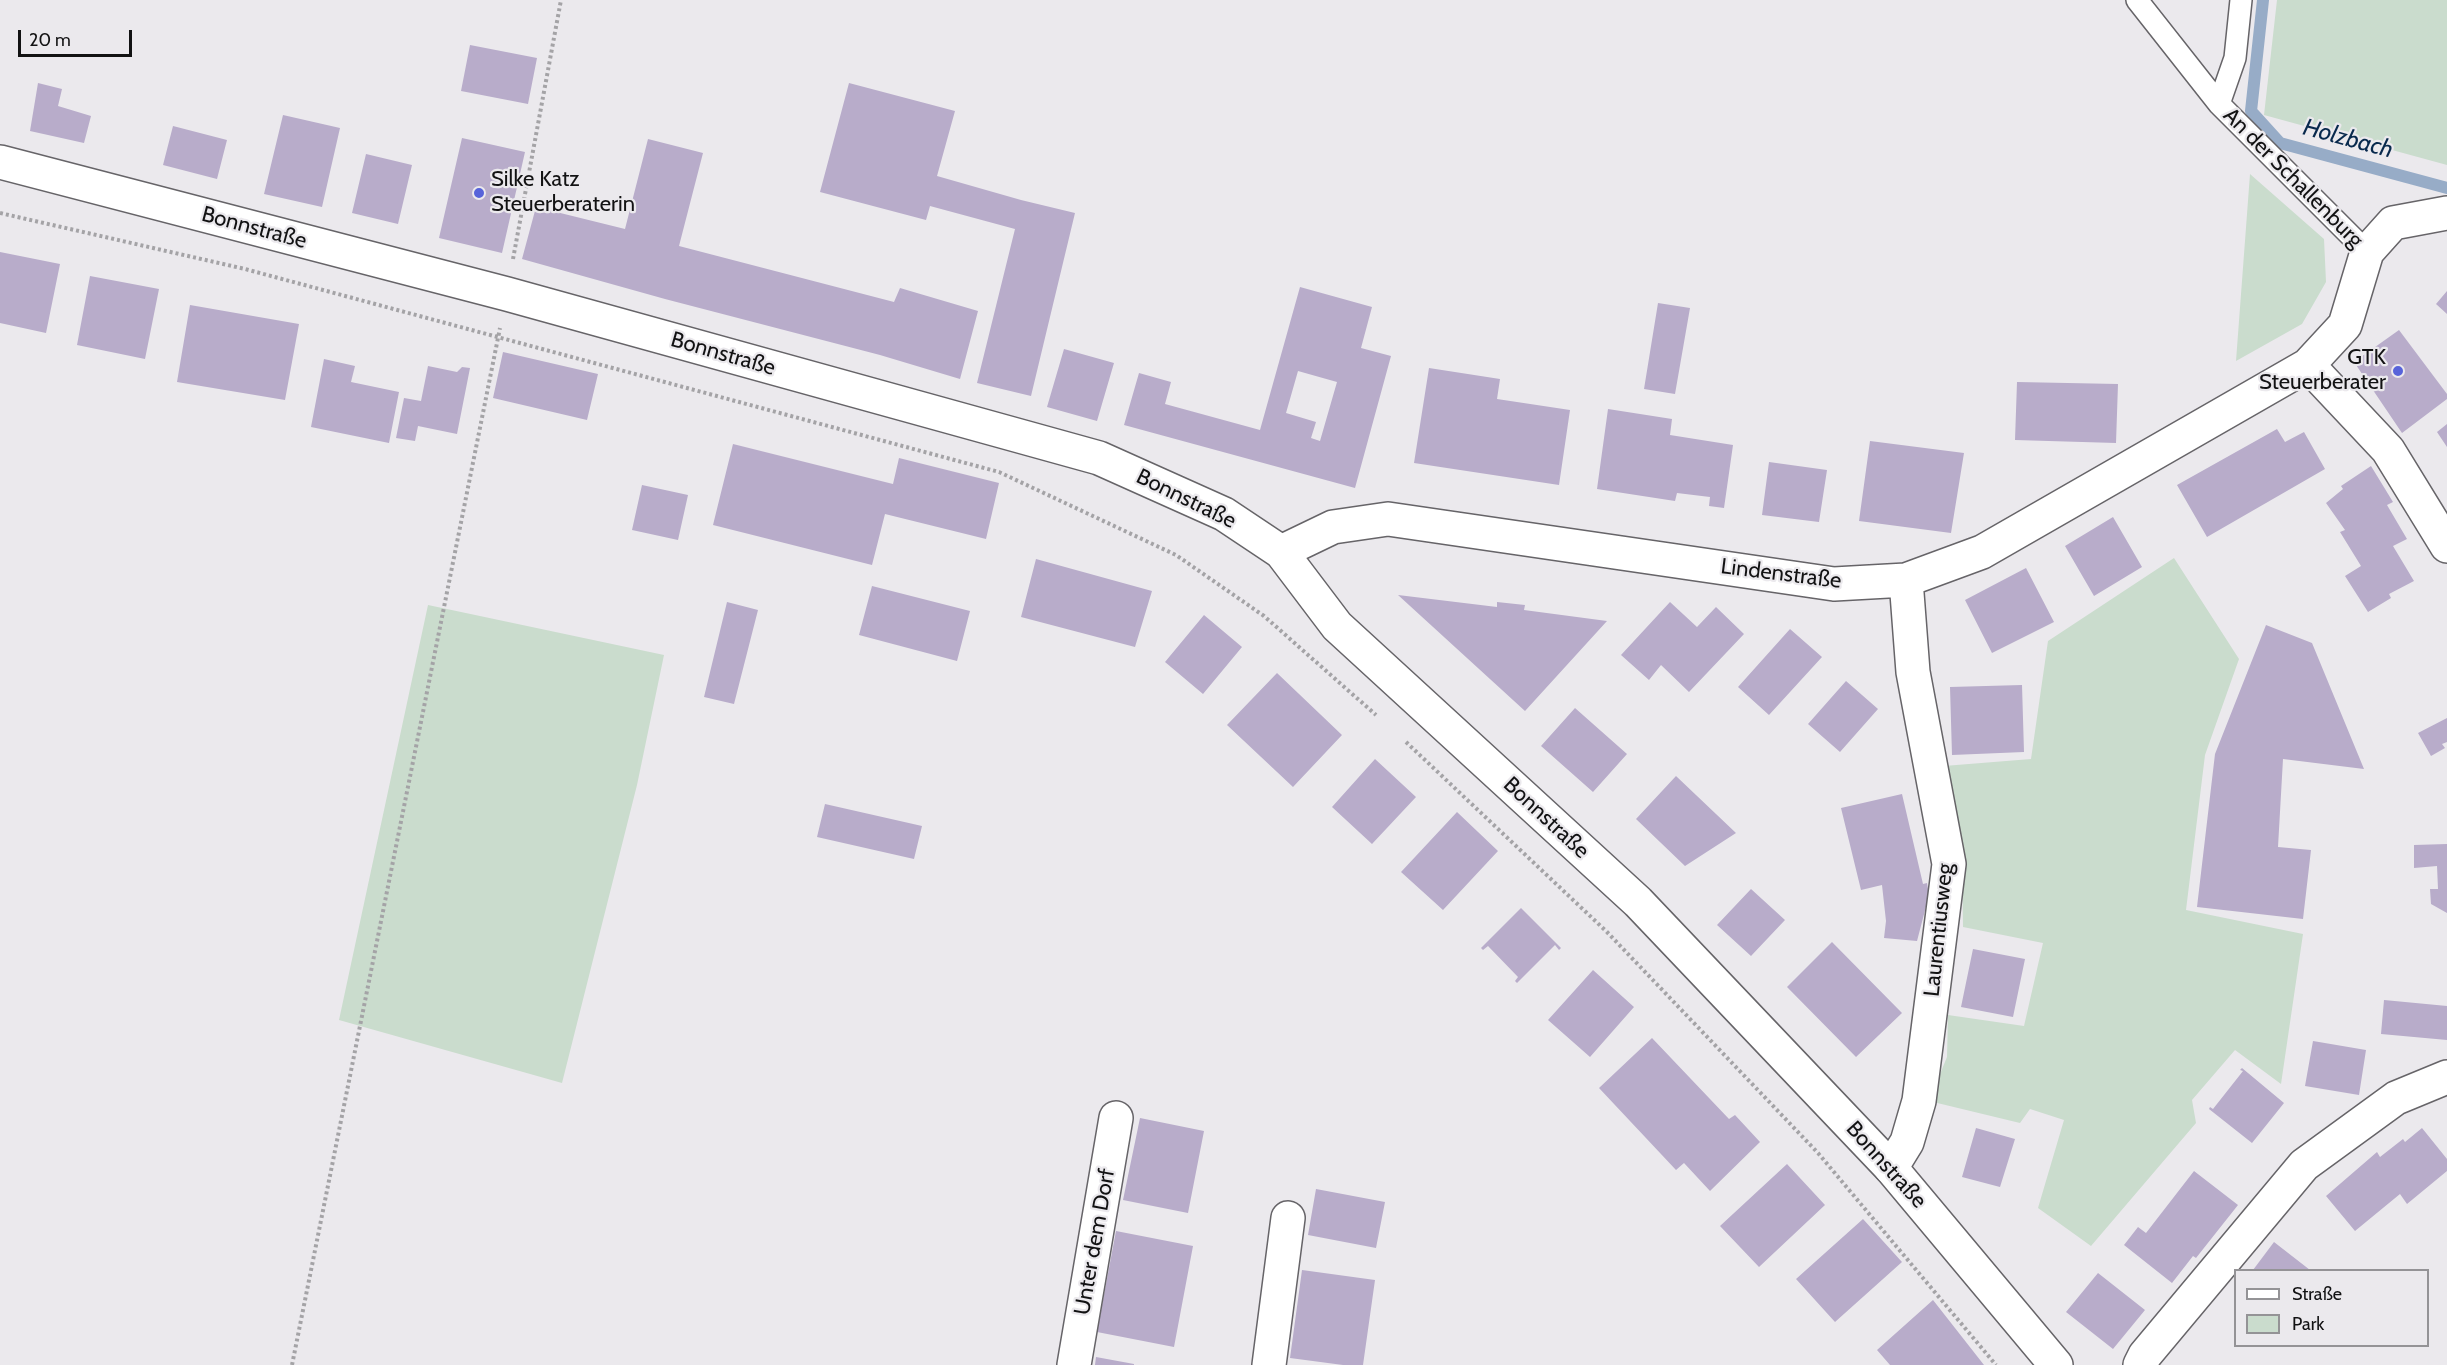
<!DOCTYPE html>
<html>
<head>
<meta charset="utf-8">
<style>
	body { margin:0 }
	#map { position:relative; width:2447px; height:1365px; overflow:hidden; background:#ebe9ed; font-family:Cabin,sans-serif }
	canvas { display:block }
	.legend { position:absolute; left:2234px; top:1269px; width:195px; height:78px; box-sizing:border-box; background:#ebe9ed; border:2px solid #949396; margin:0; padding:8px 10px; list-style:none; font-size:18px; color:#121213 }
	.legend li { display:flex; align-items:center; gap:12px; height:30px }
	.legend b { width:30px; border:2px solid #949396 }
	.scale { position:absolute; left:18px; top:30px; width:114px; height:27px; box-sizing:border-box; border:3px solid #121213; border-top:0; padding-left:8px; font-size:18px; line-height:21px; white-space:nowrap; color:#121213; -webkit-text-stroke:4px #ebe9ed; paint-order:stroke }
</style>
</head>
<body>
<div id="map">
<canvas width="2447" height="1365"></canvas>
<ul class="legend">
<li><b style="height:8px;background:#fff"></b>Straße</li>
<li><b style="height:16px;background:#cadccd"></b>Park</li>
</ul>
<div class="scale">20 m</div>
</div>
<script>
const g = document.querySelector('canvas').getContext('2d');
g.lineJoin = 'round';
function fillPath(path, color) {
  g.fillStyle = color;
  g.fill(path, 'evenodd');
}
function shape(rows) {
  const path = new Path2D();
  for (const r of rows) {
    path.moveTo(r[0], r[1]);
    for (let i = 2; i < r.length; i += 2) path.lineTo(r[i], r[i + 1]);
  }
  return path;
}
function strokePath(path, color, width, dash) {
  g.strokeStyle = color;
  g.lineWidth = width;
  g.lineCap = dash ? 'butt' : 'round';
  g.setLineDash(dash || []);
  g.stroke(path);
}
function drawText(font, color, halo, rows, align = 'center') {
  g.font = font + ' Cabin,sans-serif';
  g.lineWidth = 4.5;
  g.setLineDash([]);
  g.textBaseline = 'middle';
  g.strokeStyle = halo;
  g.fillStyle = color;
  for (const [text, x, y, turn = 0] of rows) {
    g.save();
    g.translate(x, y);
    g.rotate((+turn || 0) * Math.PI / 180);
    g.textAlign = isNaN(turn) ? turn : align;
    if (halo) g.strokeText(text, 0, 0);
    g.fillText(text, 0, 0);
    g.restore();
  }
}
fillPath(shape([
	[2277,0,2447,0,2447,165,2264,115],
	[2250,174,2324,239,2326,282,2302,324,2236,361],
	[2174,558,2239,659,2205,755,2186,910,2303,934,2281,1084,2235,1050,2192,1100,2196,1123,2091,1246,2038,1208,2064,1120,2030,1109,2020,1123,1929,1101,1947,1057,1948,1015,2024,1026,2043,943,1963,927,1962,856,1944,766,2031,759,2048,641],
	[428,605,664,655,637,785,562,1083,339,1020]
]), '#cadccd');
strokePath(shape([
	[2263,0,2251,111,2280,143,2447,188]
]), '#97acc7', 12);
fillPath(shape([
	[470,45,537,58,528,104,461,91],
	[38,83,62,89,58,106,91,116,84,143,30,131],
	[849,83,955,111,937,176,1021,200,1075,213,1031,396,977,383,1015,229,930,206,926,220,820,192],
	[283,115,340,128,322,207,264,194],
	[173,126,227,140,217,179,163,165],
	[462,138,525,152,502,253,439,238],
	[648,139,703,153,679,246,894,302,900,288,978,311,960,379,880,355,665,299,522,259,536,207,625,229],
	[366,154,412,165,398,224,352,213],
	[0,252,60,264,46,333,0,323],
	[90,276,159,289,145,359,77,345],
	[1300,287,1372,307,1361,348,1391,356,1355,488,1124,425,1139,373,1171,382,1165,404,1260,430],
	[1298,371,1337,382,1320,441,1311,438,1316,422,1286,413],
	[2447,291,2447,314,2436,304],
	[1658,303,1690,308,1675,394,1644,389],
	[190,305,299,324,285,400,177,382],
	[2399,330,2447,394,2447,399,2402,433,2354,362],
	[1064,349,1114,363,1097,421,1047,407],
	[503,352,598,374,587,420,493,398],
	[324,359,355,366,351,382,399,392,389,443,311,427],
	[428,366,457,372,462,367,470,368,457,434,418,426,415,441,396,438,404,398,421,401],
	[1429,368,1500,379,1497,399,1570,410,1559,485,1414,463],
	[2017,382,2118,384,2116,443,2015,440],
	[1608,409,1672,419,1670,435,1733,445,1724,508,1709,506,1710,497,1677,493,1675,501,1597,489],
	[2447,424,2447,447,2437,432],
	[2277,429,2285,442,2304,432,2325,469,2207,537,2177,485],
	[1870,441,1964,453,1951,533,1859,521],
	[733,444,893,484,899,458,999,483,986,539,885,514,872,565,713,525],
	[1769,462,1827,470,1819,522,1762,515],
	[2371,466,2393,502,2387,505,2407,539,2393,546,2414,581,2389,594,2391,598,2368,612,2345,576,2361,566,2340,532,2345,530,2326,503,2343,489,2341,486],
	[642,485,688,495,678,540,632,530],
	[2113,517,2142,567,2094,596,2065,546],
	[1036,559,1152,591,1135,647,1021,617],
	[2026,568,2054,622,1992,653,1965,600],
	[872,586,970,611,957,661,859,635],
	[1398,595,1497,607,1497,602,1525,605,1524,610,1607,621,1525,711],
	[727,602,758,610,734,704,704,697],
	[1670,602,1697,627,1716,607,1744,634,1689,692,1661,665,1649,680,1621,655],
	[1204,615,1242,647,1203,694,1165,662],
	[2266,625,2312,643,2364,769,2283,759,2278,847,2311,850,2303,919,2197,907,2215,754],
	[1790,629,1822,657,1769,715,1738,687],
	[1277,673,1342,735,1293,787,1227,725],
	[1846,681,1878,709,1840,752,1808,724],
	[2022,685,2024,752,1952,755,1950,687],
	[1575,708,1627,754,1593,792,1541,746],
	[2447,718,2447,742,2442,744,2445,748,2431,756,2418,733],
	[1375,759,1416,797,1372,844,1332,807],
	[1676,776,1736,833,1685,866,1636,819],
	[1902,794,1923,884,1927,883,1929,895,1917,941,1884,938,1886,921,1882,885,1861,890,1841,808],
	[825,804,922,826,914,859,817,837],
	[1457,812,1498,851,1443,910,1401,872],
	[2447,844,2447,913,2431,904,2430,889,2438,889,2437,866,2414,868,2414,845],
	[1751,889,1785,920,1751,956,1717,925],
	[1521,908,1561,948,1559,950,1555,945,1517,983,1515,981,1518,977,1488,946,1483,950,1481,948],
	[1832,942,1902,1013,1856,1057,1787,987],
	[1973,949,2025,959,2013,1017,1961,1007],
	[1593,970,1634,1007,1590,1057,1548,1020],
	[2384,1000,2447,1006,2447,1040,2381,1034],
	[1652,1038,1729,1119,1735,1115,1760,1142,1710,1191,1684,1163,1676,1170,1599,1088],
	[2313,1041,2366,1050,2359,1095,2305,1086],
	[2242,1068,2284,1103,2252,1143,2209,1109,2210,1107,2213,1109,2243,1071,2240,1070],
	[1140,1118,1204,1131,1188,1213,1123,1200],
	[1976,1128,2015,1139,2000,1187,1962,1177],
	[2422,1128,2447,1159,2447,1171,2407,1204,2400,1194,2355,1231,2326,1196,2377,1152,2380,1157,2403,1139,2405,1142],
	[1787,1164,1825,1205,1759,1267,1720,1226],
	[2194,1171,2238,1205,2196,1258,2193,1256,2172,1283,2124,1245,2138,1227,2146,1233],
	[1316,1189,1385,1202,1376,1248,1308,1235],
	[1863,1219,1902,1262,1835,1322,1796,1279],
	[1116,1231,1193,1246,1174,1347,1097,1332],
	[2274,1242,2310,1270,2253,1270],
	[1302,1270,1375,1280,1363,1365,1343,1365,1290,1358],
	[2098,1273,2145,1310,2113,1349,2066,1312],
	[1933,1300,1984,1365,1890,1365,1877,1350],
	[1096,1357,1134,1364,1134,1365,1095,1365]
]), '#b8acca');
const lane = shape([
	[2137,0,2219,104,2367,252],
	[2219,104,2235,58,2241,0]
]);
const street = shape([
	[2308,365,2388,450,2447,546],
	[1281,552,1333,527,1388,519,1834,584,1906,580,1982,552,2308,365,2345,325,2367,252,2393,223,2447,213],
	[1891,1168,1907,1142,1919,1101,1949,864,1913,672,1906,580],
	[1074,1365,1116,1118],
	[1269,1365,1288,1218],
	[2140,1365,2145,1355,2304,1165,2396,1098,2447,1077]
]);
const secondary = shape([
	[0,162,507,294,1099,458,1224,514,1281,552,1337,626,1638,902,1891,1168,2056,1365]
]);
strokePath(lane, '#666468', 24);
strokePath(street, '#666468', 36);
strokePath(secondary, '#666468', 36);
strokePath(shape([
	[0,213,245,269,999,472,1176,555,1264,616,1376,715],
	[513,259,561,0],
	[1406,742,1607,932,1818,1153,1996,1365],
	[292,1365,500,328]
]), '#a4a3a6', 4, [3, 3]);
strokePath(lane, '#fff', 21);
strokePath(street, '#fff', 33);
strokePath(secondary, '#fff', 33);
for (const [x, y, r, color] of [
	[479,193,6,"#5763da"],
	[2398,371,6,"#5763da"]
]) {
  const dot = new Path2D();
  dot.arc(x, y, r, 0, 2 * Math.PI);
  g.fillStyle = color;
  g.fill(dot);
  strokePath(dot, '#ebe9ed', 2);
}
drawText('22px', '#121213', '#ebe9ed', [
	["An der Schallenburg",2293,178,45],
	["Bonnstraße",254,228,15],
	["Bonnstraße",723,354,16],
	["Bonnstraße",1186,499,26],
	["Lindenstraße",1781,574,7],
	["Bonnstraße",1546,818,43],
	["Laurentiusweg",1939,930,-84],
	["Bonnstraße",1886,1165,48],
	["Unter dem Dorf",1095,1242,-80]
]);
drawText('22px', '#121213', '#ebe9ed', [
	["Silke Katz",491,180],
	["Steuerberaterin",491,205],
	["GTK",2386,358,"right"],
	["Steuerberater",2386,383,"right"]
], 'left');
drawText('italic 24px', '#08294d', '#ebe9ed', [
	["Holzbach",2348,139,15]
]);
</script>
</body>
</html>
